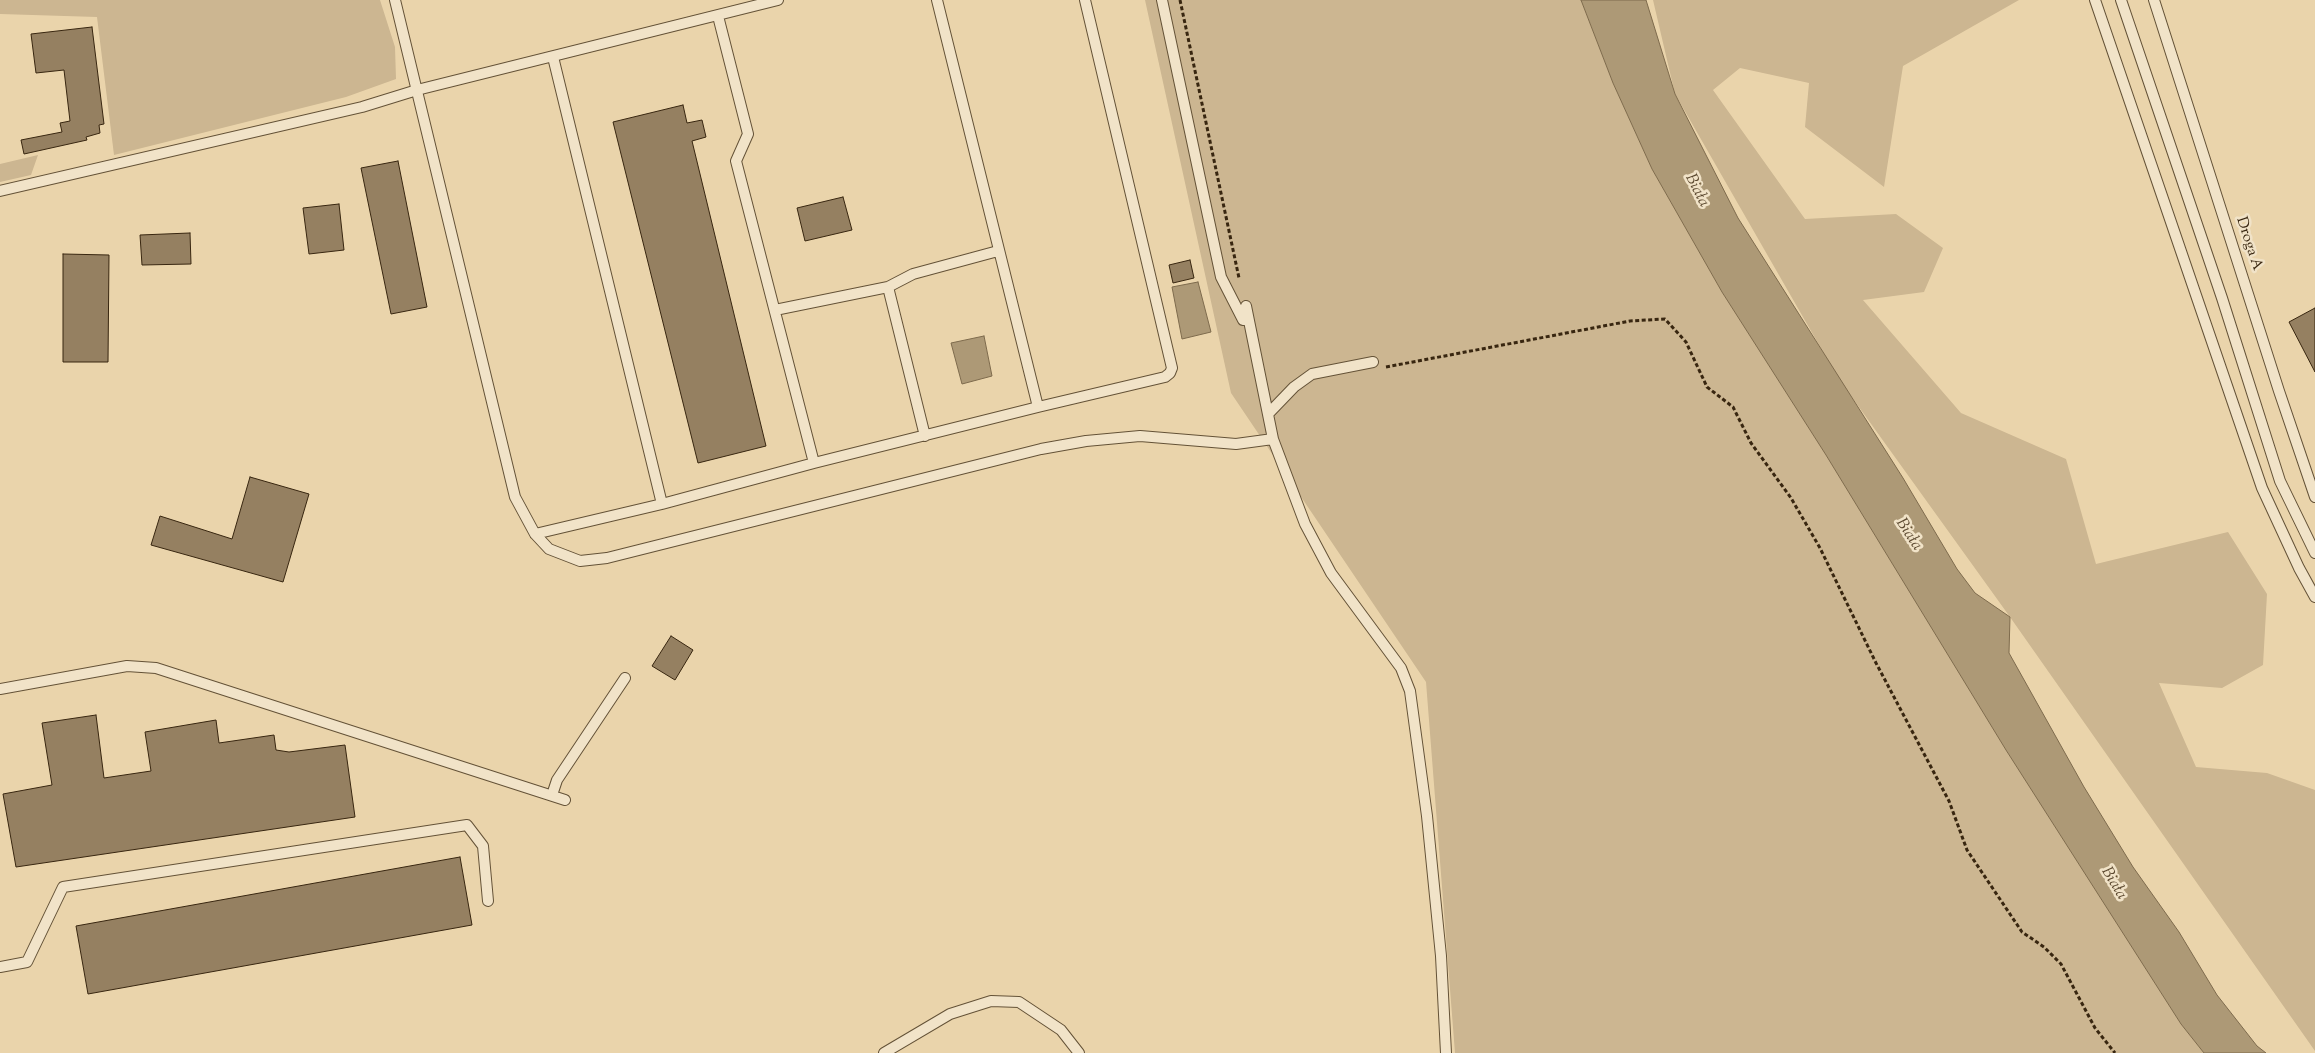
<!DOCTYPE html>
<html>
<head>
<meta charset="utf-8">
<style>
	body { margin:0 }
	canvas { display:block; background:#ead4ab }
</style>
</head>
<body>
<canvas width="2315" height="1053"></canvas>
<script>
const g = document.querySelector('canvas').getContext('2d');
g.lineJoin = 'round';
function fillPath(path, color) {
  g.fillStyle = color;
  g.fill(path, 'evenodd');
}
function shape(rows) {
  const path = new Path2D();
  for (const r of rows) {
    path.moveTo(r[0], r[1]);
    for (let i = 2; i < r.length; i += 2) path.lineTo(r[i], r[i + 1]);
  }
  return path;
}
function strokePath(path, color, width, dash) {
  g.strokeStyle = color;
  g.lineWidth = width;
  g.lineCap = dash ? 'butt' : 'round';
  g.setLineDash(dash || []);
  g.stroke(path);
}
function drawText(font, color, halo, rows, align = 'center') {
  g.font = font + ' "Sorts Mill Goudy",serif';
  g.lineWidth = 5;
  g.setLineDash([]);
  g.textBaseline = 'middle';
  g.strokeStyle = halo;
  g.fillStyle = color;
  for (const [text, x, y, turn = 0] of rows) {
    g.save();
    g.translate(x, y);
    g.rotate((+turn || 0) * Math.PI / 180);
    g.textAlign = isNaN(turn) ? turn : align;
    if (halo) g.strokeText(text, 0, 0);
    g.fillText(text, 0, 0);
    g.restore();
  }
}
fillPath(shape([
	[0,0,380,0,395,47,396,79,346,97,114,155,97,17,0,14],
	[1145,0,1581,0,1613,83,1652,169,1722,292,1826,455,2006,750,2181,1024,2204,1053,1455,1053,1426,682,1231,393],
	[1653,0,2019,0,1903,66,1884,187,1805,127,1809,83,1740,68,1713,90,1805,219,1896,214,1943,248,1924,292,1863,300,1961,413,2066,459,2096,564,2228,532,2267,594,2263,665,2222,688,2159,683,2196,767,2267,773,2315,790,2315,1051,2010,617,1838,378,1675,94],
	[38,155,31,175,0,182,0,164]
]), '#ccb691');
const water = shape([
	[1581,0,1646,0,1675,94,1738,218,1903,478,1957,569,1975,593,2010,617,2009,653,2084,787,2133,867,2179,932,2217,995,2257,1046,2266,1053,2204,1053,2181,1024,2006,750,1826,455,1722,292,1652,169,1613,83,1581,0],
	[1198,282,1211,332,1182,339,1172,287,1198,282],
	[984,336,992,376,962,384,951,343,984,336]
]);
fillPath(water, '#ad9976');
strokePath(water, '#7e6b4d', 1);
const building = shape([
	[92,27,104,124,99,125,100,133,86,137,87,140,24,154,21,140,62,132,60,123,70,121,64,70,36,73,31,34,92,27],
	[683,105,687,123,702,120,706,137,692,141,766,446,698,463,613,122,683,105],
	[398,161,427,307,391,314,361,168,398,161],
	[843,197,852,230,805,241,797,208,843,197],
	[339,204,344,250,309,254,303,208,339,204],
	[190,233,191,264,142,265,140,235,190,233],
	[63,254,109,255,108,362,63,362,63,254],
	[1190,260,1194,278,1173,283,1169,265,1190,260],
	[2315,308,2315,372,2289,322,2315,308],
	[250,477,309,494,283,582,151,545,160,516,232,539,250,477],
	[671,636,693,650,675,680,652,666,671,636],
	[96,715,104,778,151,771,145,732,216,720,219,743,274,735,276,750,289,752,345,745,355,817,16,867,3,794,52,785,42,723,96,715],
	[460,857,472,925,88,994,76,926,460,857]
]);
fillPath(building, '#958061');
strokePath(building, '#382610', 1);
const lane = shape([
	[395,0,515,497,535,534,549,549,580,561,607,558,1041,449,1086,441,1140,436,1236,444,1273,439,1305,524,1331,573,1401,668,1410,691,1427,816,1441,956,1446,1053],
	[1162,0,1221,277,1243,320,1248,319],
	[2095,0,2262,488,2299,568,2315,597],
	[2121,0,2222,298,2280,481,2315,553],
	[2154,0,2279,391,2315,497],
	[553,57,662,504,814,463,736,161,748,134,718,16],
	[0,191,362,107,417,90,778,0],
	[888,287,913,274,998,251],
	[1246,306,1273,439],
	[775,310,888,287,925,436],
	[1038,407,1165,377,1170,373,1172,368,1085,0],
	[1268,414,1294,387,1312,374,1373,362],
	[814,463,1038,407,937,0],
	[535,534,662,504],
	[0,689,127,666,156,668,565,800],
	[552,795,557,780,625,678],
	[0,967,27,962,63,887,467,825,483,846,488,901],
	[884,1053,950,1014,991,1001,1019,1002,1061,1030,1079,1053]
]);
strokePath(lane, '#645237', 12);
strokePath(shape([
	[1180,0,1239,278],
	[1386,367,1630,321,1665,319,1686,342,1707,387,1733,407,1751,443,1791,498,1820,548,1876,663,1949,801,1967,850,2022,932,2044,947,2061,964,2095,1028,2115,1053]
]), '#382610', 3, [4, 2.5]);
strokePath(lane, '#f1e3c8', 10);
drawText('15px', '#382610', '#f1e3c8', [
	["Droga A",2248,244,72]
]);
drawText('italic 16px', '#5b482f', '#f1e3c8', [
	["Biała",1696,191,63],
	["Biała",1908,535,57],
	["Biała",2113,884,59]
]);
</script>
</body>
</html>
